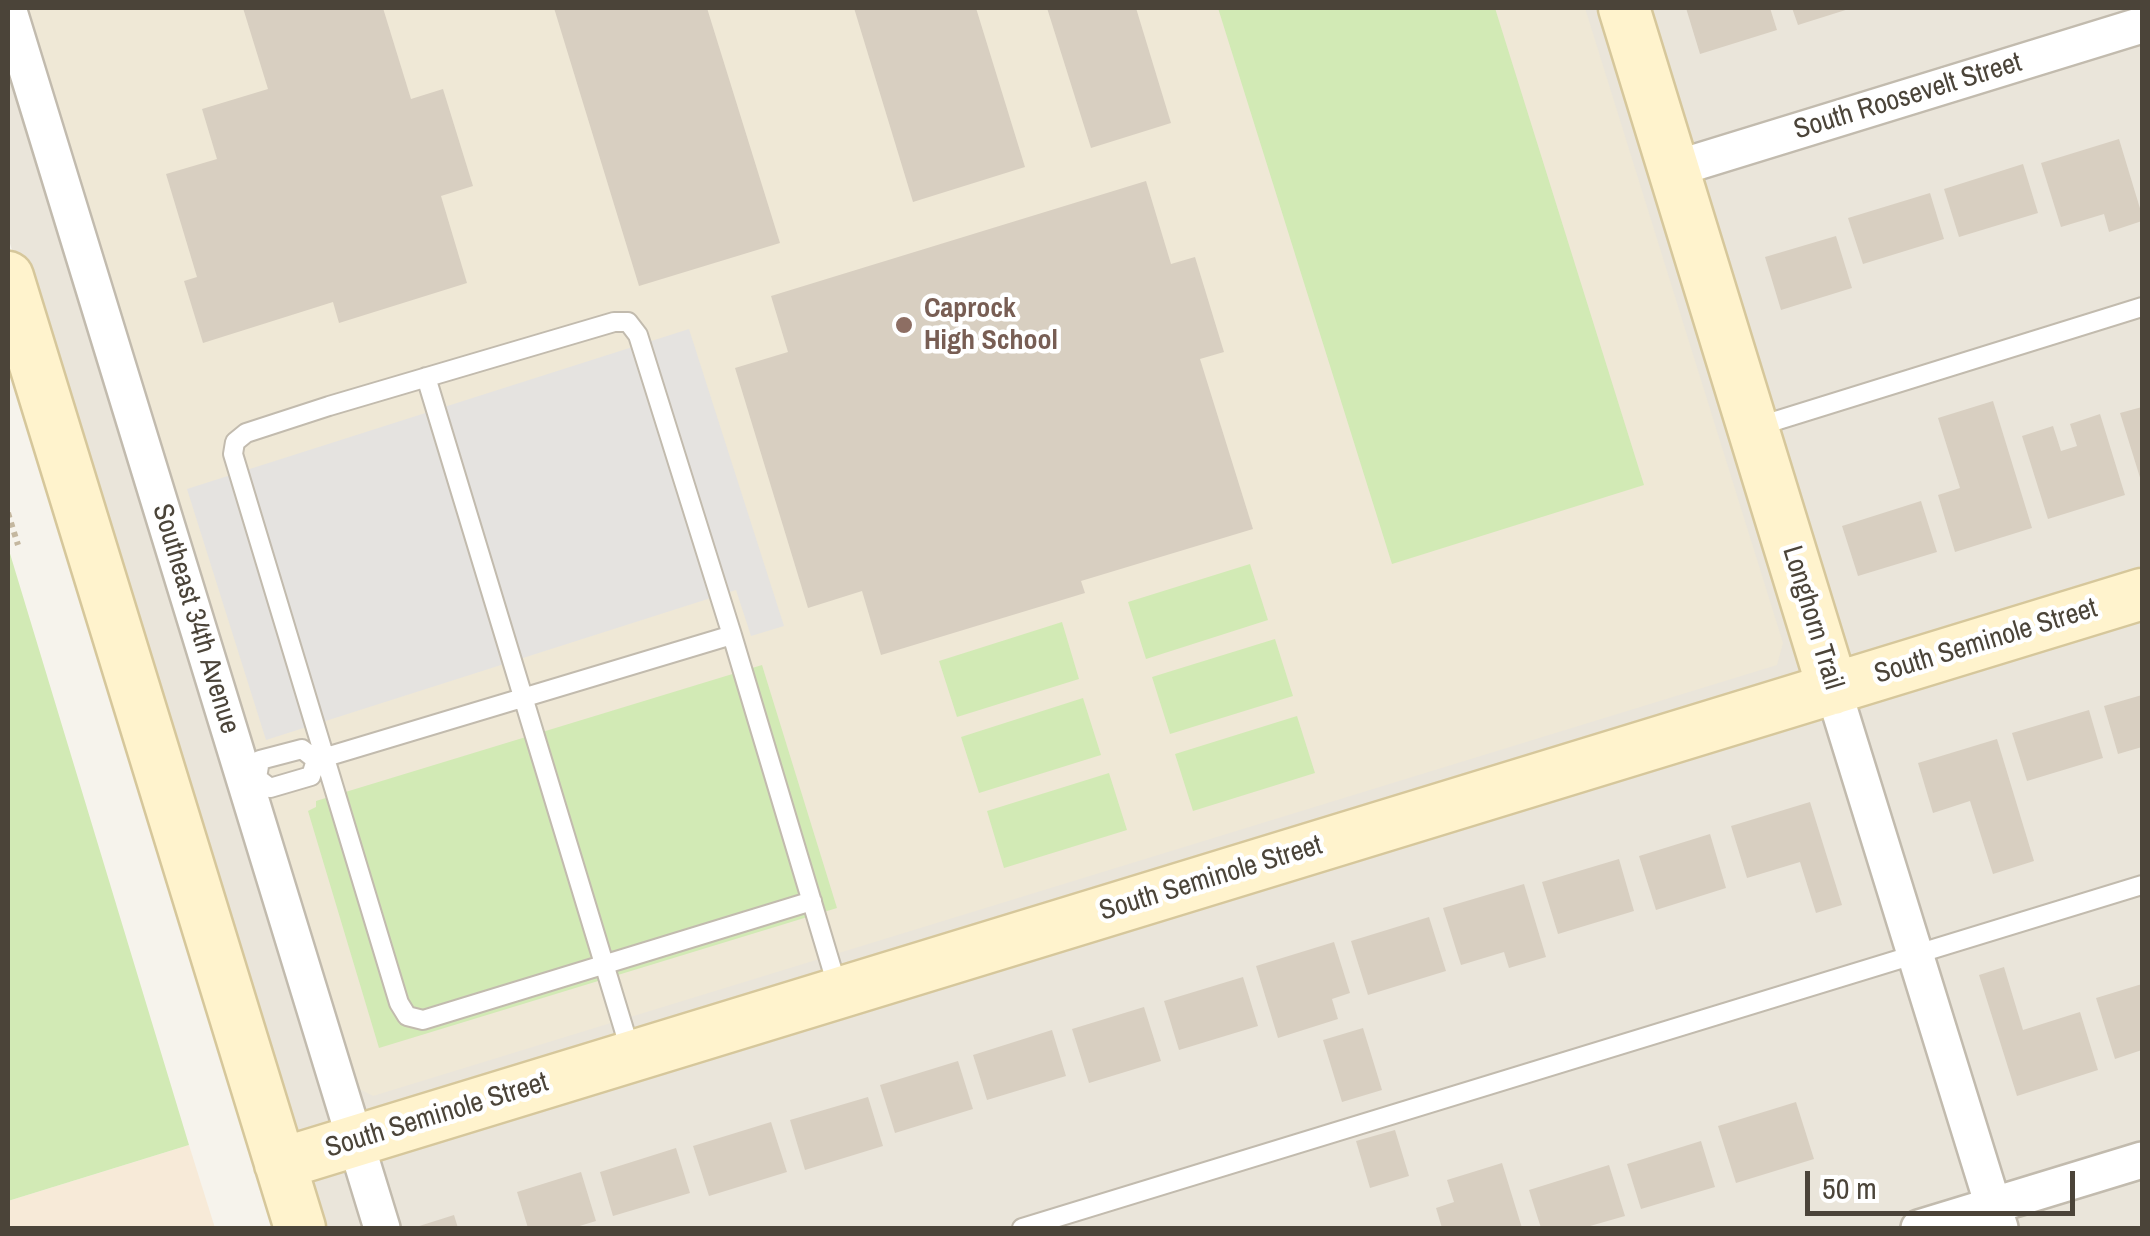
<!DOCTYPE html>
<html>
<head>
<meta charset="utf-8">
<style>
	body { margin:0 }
	#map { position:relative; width:2150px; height:1236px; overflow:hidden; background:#f6f3ec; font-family:"Archivo Narrow",sans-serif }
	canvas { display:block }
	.frame { position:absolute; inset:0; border:10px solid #4b4439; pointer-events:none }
	.scale { position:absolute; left:1805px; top:1171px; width:270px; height:45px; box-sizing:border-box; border:5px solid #4b4439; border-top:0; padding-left:12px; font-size:30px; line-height:35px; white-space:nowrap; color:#4b4439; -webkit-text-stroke:8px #fff; paint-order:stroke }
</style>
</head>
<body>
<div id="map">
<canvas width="2150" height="1236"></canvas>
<div class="frame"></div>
<div class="scale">50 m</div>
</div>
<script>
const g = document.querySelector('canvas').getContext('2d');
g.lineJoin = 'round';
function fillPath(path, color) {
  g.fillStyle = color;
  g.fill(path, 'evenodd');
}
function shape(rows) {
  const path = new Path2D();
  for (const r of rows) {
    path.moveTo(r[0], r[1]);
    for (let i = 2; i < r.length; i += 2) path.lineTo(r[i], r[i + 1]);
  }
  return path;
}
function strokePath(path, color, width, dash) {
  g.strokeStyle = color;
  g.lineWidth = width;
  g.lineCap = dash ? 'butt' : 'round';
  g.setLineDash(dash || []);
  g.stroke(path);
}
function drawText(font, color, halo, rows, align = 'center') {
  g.font = font + ' "Archivo Narrow",sans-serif';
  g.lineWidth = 9;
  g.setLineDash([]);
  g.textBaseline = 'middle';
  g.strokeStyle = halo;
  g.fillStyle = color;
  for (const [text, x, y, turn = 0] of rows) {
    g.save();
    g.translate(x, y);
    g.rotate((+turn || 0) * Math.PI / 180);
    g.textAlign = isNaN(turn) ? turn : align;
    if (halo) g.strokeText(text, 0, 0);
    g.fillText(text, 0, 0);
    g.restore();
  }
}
fillPath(shape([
	[8,8,2142,8,2142,1228,312,1228,8,237]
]), '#eae5da');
fillPath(shape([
	[189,1145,215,1228,8,1228,8,1201]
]), '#f7ead8');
fillPath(shape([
	[27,8,1585,8,1783,643,1777,665,373,1096,357,1088]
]), '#efe8d6');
fillPath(shape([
	[1218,8,1495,8,1644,485,1392,564],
	[8,547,189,1145,8,1201],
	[1250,564,1268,620,1146,659,1128,602],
	[1062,622,1079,679,957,717,939,661],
	[1275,639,1293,696,1170,734,1152,677],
	[762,665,837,908,379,1048,308,811,316,807,316,801],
	[1083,698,1101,755,979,793,961,737],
	[1297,716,1315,773,1193,811,1175,754],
	[1109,773,1127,830,1004,868,987,811]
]), '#d2eab5');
fillPath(shape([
	[689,329,784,626,751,636,736,590,266,740,187,489]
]), '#e5e3e0');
fillPath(shape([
	[243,8,383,8,411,99,443,89,473,186,441,196,467,283,339,323,333,302,203,343,184,281,197,277,166,174,217,159,202,109,268,89],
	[554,8,707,8,780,243,639,286],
	[854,8,976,8,1025,167,913,202],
	[1047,8,1136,8,1171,123,1091,148],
	[1686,8,1770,8,1777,30,1700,54],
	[1792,8,1852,8,1798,25],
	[2119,139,2142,215,2142,221,2109,232,2104,214,2061,227,2041,163],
	[2023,164,2038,213,1959,237,1944,189],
	[1146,181,1171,264,1195,257,1224,352,1200,359,1253,529,1081,581,1085,593,881,655,862,591,808,608,735,368,788,352,771,296],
	[1930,193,1944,239,1863,264,1848,218],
	[1836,236,1852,288,1781,310,1765,257],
	[1993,401,2032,528,1955,552,1938,495,1960,488,1938,418],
	[2142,407,2142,484,2120,413],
	[2100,414,2125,495,2048,519,2022,436,2053,426,2061,451,2077,446,2070,424],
	[1921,501,1937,552,1858,576,1842,526],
	[2142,695,2142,747,2118,754,2104,706],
	[2089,710,2103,758,2027,781,2012,733],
	[1997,739,2034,861,1993,874,1970,801,1933,813,1918,763],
	[1810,802,1842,905,1816,913,1800,862,1747,878,1731,826],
	[1710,834,1726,888,1656,910,1639,856],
	[1619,859,1634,911,1558,934,1542,882],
	[1524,884,1546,957,1509,968,1504,952,1461,965,1443,908],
	[1429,917,1446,971,1368,995,1351,941],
	[1334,942,1350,993,1332,999,1338,1019,1278,1038,1256,966],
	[2004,967,2023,1030,2080,1012,2098,1070,2017,1096,1979,975],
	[1243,977,1258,1026,1179,1050,1164,1001],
	[2142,984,2142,1050,2115,1059,2096,998],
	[1144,1007,1161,1061,1089,1083,1072,1029],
	[1363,1028,1382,1090,1342,1102,1323,1040],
	[1052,1030,1066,1076,987,1100,973,1055],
	[958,1061,973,1109,895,1133,880,1085],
	[868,1097,883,1146,805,1170,790,1120],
	[1796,1102,1814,1159,1736,1183,1718,1126],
	[771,1122,787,1172,709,1196,693,1146],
	[1395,1130,1409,1176,1370,1188,1356,1141],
	[1701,1141,1715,1187,1641,1209,1627,1164],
	[676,1148,690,1193,613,1216,600,1172],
	[1502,1163,1522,1228,1442,1228,1436,1208,1454,1202,1447,1180],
	[1609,1165,1625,1216,1583,1228,1541,1228,1529,1190],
	[581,1172,596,1221,573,1228,528,1228,517,1192],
	[454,1215,458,1228,413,1228]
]), '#d8cfc1');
const lane = shape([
	[426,377,632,1056],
	[1756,427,2142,307],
	[732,635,638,335,628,322,614,322,329,406,246,433,235,442,233,454,399,1003,407,1016,423,1020,812,901],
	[316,760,732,635,838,989],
	[257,778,260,760,302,749,316,760],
	[257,778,270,788,311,776,316,760],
	[1022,1228,2142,885]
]);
const street = shape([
	[8,8,382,1228],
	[1674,169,2142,25],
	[1833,689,2000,1228],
	[1919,1228,2142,1160]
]);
const secondary = shape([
	[1624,8,1833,689],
	[8,277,300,1228],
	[280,1164,2142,594]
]);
strokePath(lane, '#c2bbae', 22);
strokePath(street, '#c2bbae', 40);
strokePath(secondary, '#d6c79b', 55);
strokePath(shape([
	[8,513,18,545]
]), '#c4b79f', 6, [5, 5]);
strokePath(lane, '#fff', 18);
strokePath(street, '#fff', 35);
strokePath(secondary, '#fff3cd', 50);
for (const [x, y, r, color] of [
	[904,325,10,"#8d6e63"]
]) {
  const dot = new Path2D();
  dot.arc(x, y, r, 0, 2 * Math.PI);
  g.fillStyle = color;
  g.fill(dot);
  strokePath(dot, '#fff', 4);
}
drawText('28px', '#4b4439', '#fff', [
	["South Roosevelt Street",1908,97,-17],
	["Longhorn Trail",1812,618,73],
	["Southeast 34th Avenue",195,619,73],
	["South Seminole Street",1986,642,-17],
	["South Seminole Street",1211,879,-17],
	["South Seminole Street",437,1116,-17]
]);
drawText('bold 28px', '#785e54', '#fff', [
	["Caprock",924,309],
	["High School",924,341]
], 'left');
</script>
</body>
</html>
